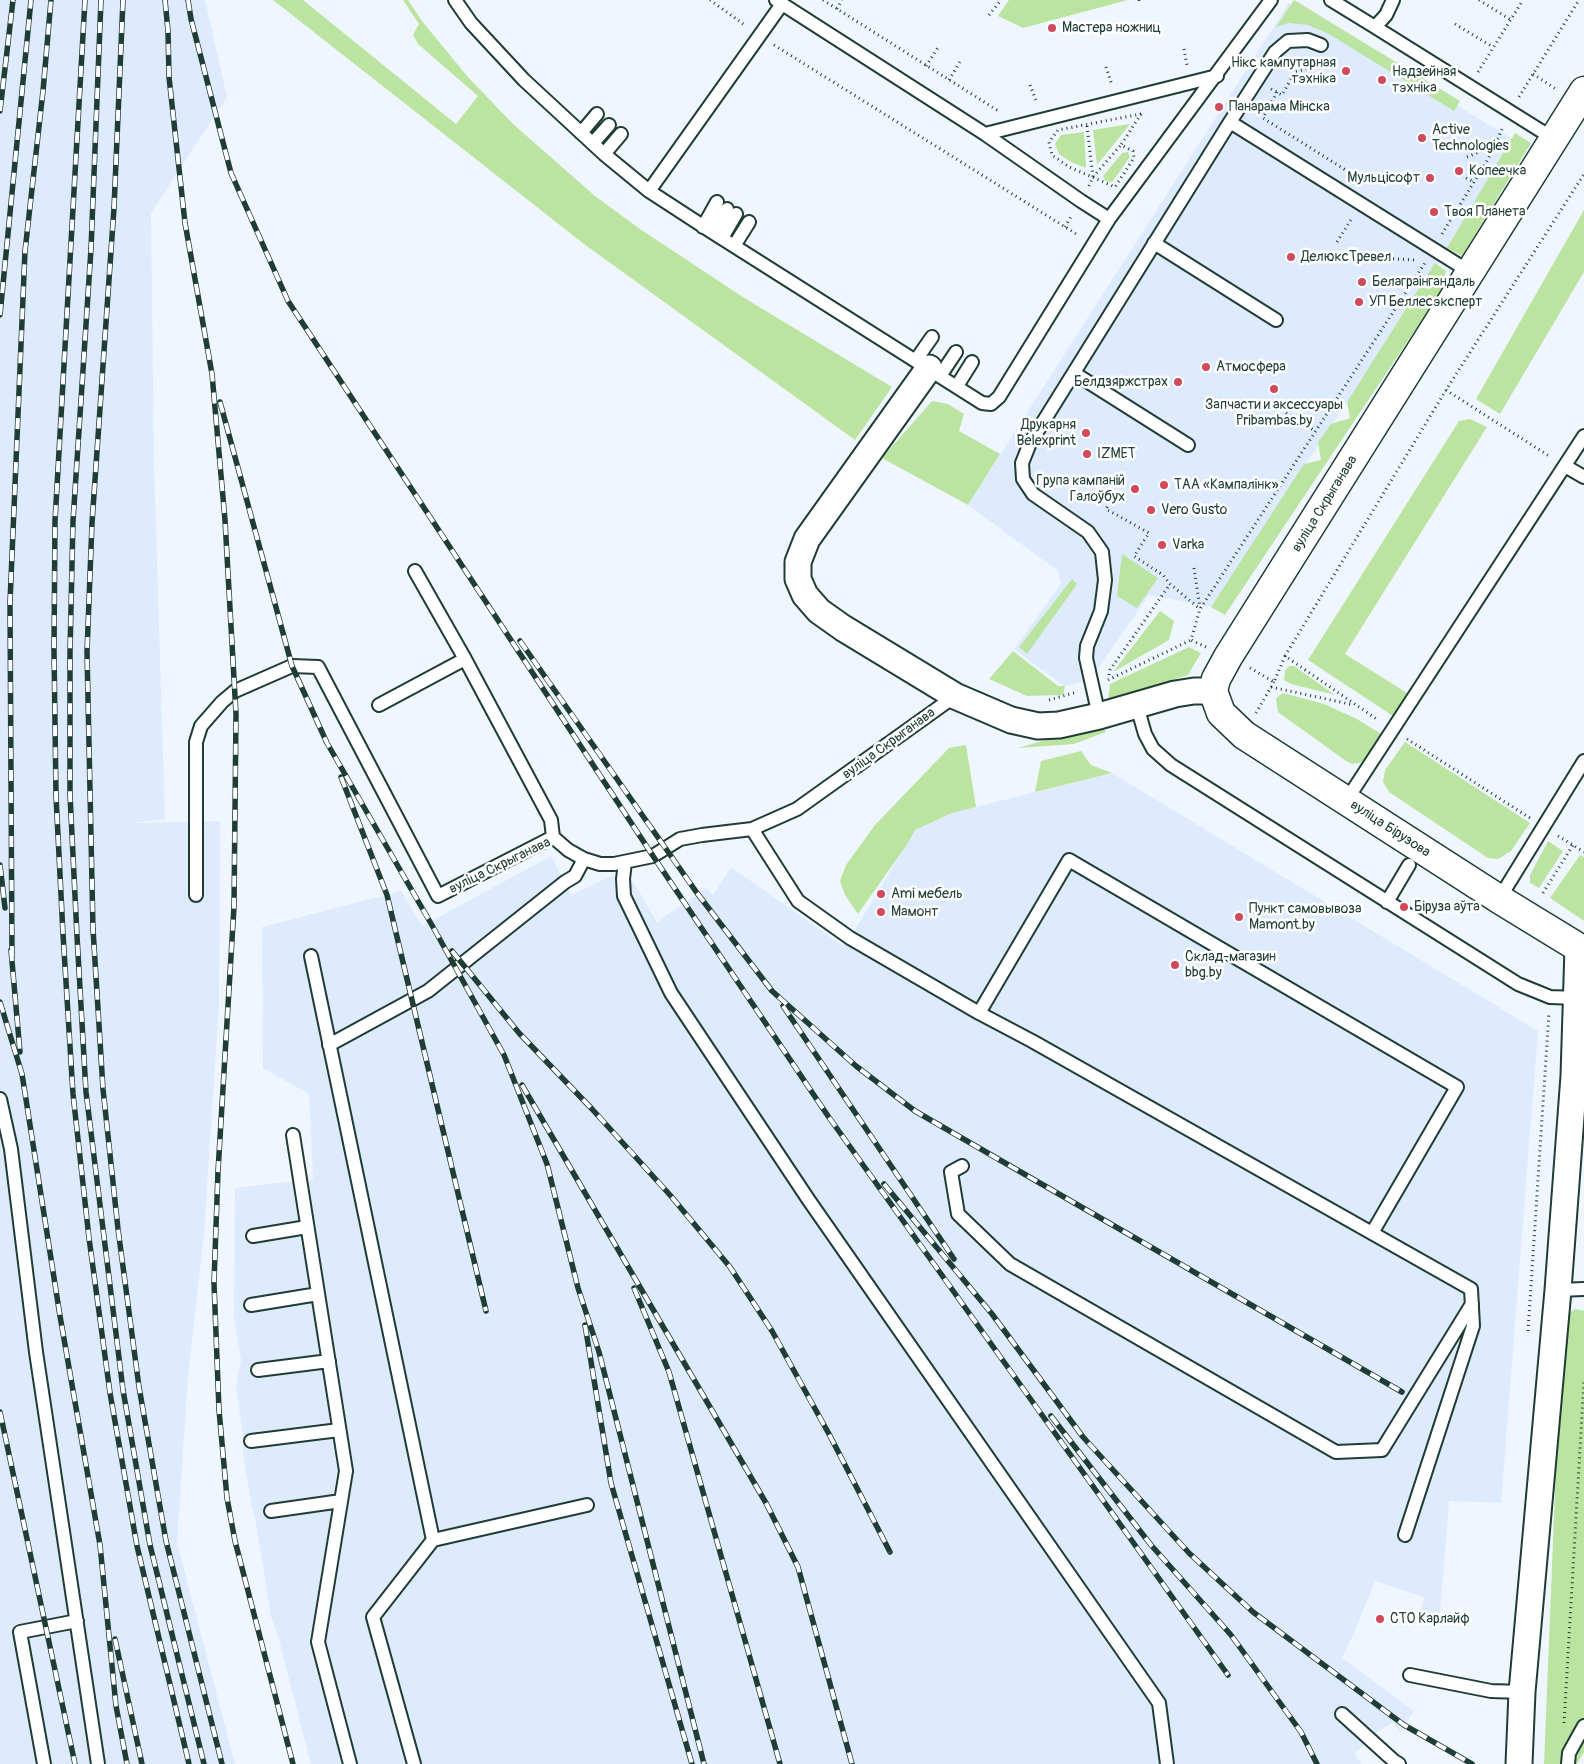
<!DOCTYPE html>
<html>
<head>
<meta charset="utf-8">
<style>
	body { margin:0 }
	canvas { display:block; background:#f0f6ff }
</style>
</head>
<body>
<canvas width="1584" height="1764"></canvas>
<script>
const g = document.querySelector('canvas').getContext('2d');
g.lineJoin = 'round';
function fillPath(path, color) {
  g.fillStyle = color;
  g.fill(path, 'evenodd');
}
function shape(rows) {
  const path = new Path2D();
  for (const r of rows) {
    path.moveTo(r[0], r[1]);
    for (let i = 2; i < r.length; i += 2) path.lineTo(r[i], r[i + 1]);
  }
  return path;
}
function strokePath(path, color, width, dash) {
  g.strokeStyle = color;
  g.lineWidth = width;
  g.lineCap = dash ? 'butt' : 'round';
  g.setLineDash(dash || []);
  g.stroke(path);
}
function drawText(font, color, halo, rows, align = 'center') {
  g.font = font + ' Pangolin,sans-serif';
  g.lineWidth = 5;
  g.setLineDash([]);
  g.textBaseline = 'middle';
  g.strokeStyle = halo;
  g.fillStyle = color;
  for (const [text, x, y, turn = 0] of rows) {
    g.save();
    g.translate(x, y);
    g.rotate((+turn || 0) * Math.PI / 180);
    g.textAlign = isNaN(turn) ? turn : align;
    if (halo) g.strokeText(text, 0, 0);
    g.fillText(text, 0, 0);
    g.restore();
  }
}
fillPath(shape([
	[0,0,205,0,227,97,151,213,154,463,165,819,131,823,220,821,219,1004,204,1234,188,1376,177,1543,235,1764,0,1764],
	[1289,3,1519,143,1211,607,1149,595,1090,680,1064,686,1014,649,1061,584,1058,571,968,505],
	[1112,773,1538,1031,1501,1503,1449,1501,1440,1614,1421,1614,1424,1597,1375,1581,1354,1633,1342,1658,1414,1711,1400,1733,1393,1722,1376,1733,1354,1754,1362,1764,311,1764,278,1636,271,1617,256,1523,251,1501,243,1453,243,1434,236,1388,241,1360,234,1317,235,1188,313,1179,309,1094,263,1068,262,927,401,891,422,926,551,856,572,895,611,876,623,879,634,883,657,922,706,888,713,895,731,867,842,945,850,938,915,830,952,813]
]), '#deebff');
fillPath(shape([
	[273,0,303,0,456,124,478,96,418,44,413,35,419,24,403,0,408,0,422,21,467,76,513,124,595,196,640,229,746,299,892,387,855,440,584,244],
	[1009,0,1128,0,1023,28,998,16],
	[1294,0,1460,101,1454,111,1329,34,1308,25,1288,23,1276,27],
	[1130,124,1097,165,1093,130],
	[1084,132,1086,168,1071,162,1059,154,1055,144,1061,135],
	[1515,133,1531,143,1462,256,1447,248],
	[1128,152,1130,157,1112,182,1105,181,1103,176,1122,153],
	[1584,210,1584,272,1500,414,1476,399],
	[1435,263,1446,271,1441,291,1225,615,1211,607,1304,464,1321,460,1318,442,1331,424,1350,418,1347,402],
	[932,401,948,404,964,414,959,431,1000,454,968,505,882,458],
	[1470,419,1487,427,1345,654,1407,693,1393,716,1308,660,1459,421],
	[1122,554,1158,578,1137,608,1117,596],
	[1072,579,1077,584,1027,654,1019,647],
	[1160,611,1174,621,1169,640,1113,672],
	[1189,647,1201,653,1188,675,1108,701,1110,684],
	[1013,651,1058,686,1065,686,1063,695,1027,696,989,679],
	[1289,666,1294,666,1335,695,1291,684,1284,680,1285,671],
	[1283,693,1324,704,1357,719,1381,734,1368,758,1363,762,1352,764,1346,761,1278,712,1276,698],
	[1093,726,1101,726,1106,732,1074,744,1018,748],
	[1405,742,1530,823,1511,851,1498,859,1488,858,1389,792,1383,782,1385,770],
	[966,745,976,807,952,813,915,830,908,843,858,914,845,895,840,881,846,865,875,825,949,748],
	[1081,751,1091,765,1112,773,1035,792,1041,761],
	[1548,841,1563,851,1539,888,1530,883,1530,875],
	[1580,855,1584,857,1584,921,1550,898],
	[1575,1309,1584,1311,1584,1752,1577,1764,1544,1764,1562,1318]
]), '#bbe4a0');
const lane = shape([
	[455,0,471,23,524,80,604,154,649,191,712,232,982,403,991,404,999,397,1109,219,1271,0],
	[776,0,985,134,1217,76],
	[1331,0,1375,27],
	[1393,0,1386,15,1375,27,1554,139],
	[1230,122,1275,52,1288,41,1308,40,1321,45],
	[581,133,597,114],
	[985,134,1081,201,1109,219],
	[593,143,609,125],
	[604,154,621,134],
	[649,191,782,4],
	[703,227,717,202],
	[712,232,727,209],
	[722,238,736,214],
	[1154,243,1276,320],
	[734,246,749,222],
	[916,360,932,337],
	[1074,373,1188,445],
	[940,376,956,352],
	[957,386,972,362],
	[1565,466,1584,477],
	[415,571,465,659],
	[379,705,465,659,551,820,553,837],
	[1137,706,1145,734,1153,749,1171,765,1518,984,1550,997,1577,998],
	[1099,716,1086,658,1087,646,1101,611,1105,580,1102,552,1088,532,1033,494,1023,479,1022,463,1030,443,1230,122,1470,272],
	[1346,801,1584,436],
	[752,829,798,901,850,938,979,1013,1032,1041,1471,1289,1473,1326,1405,1535],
	[625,862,623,879,624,896,671,993,808,1199,1159,1703,1167,1764],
	[196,895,196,742,201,726,222,702,235,691,292,666,318,667,438,896,553,837,568,850,584,859,600,864,614,864,653,856,680,839,702,835,752,829,797,809,955,696],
	[1499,899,1584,761],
	[1387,902,1409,865],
	[311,956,433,1540,373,1617,414,1764],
	[979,1013,1069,860,1457,1087,1372,1233],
	[329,1045,428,991,565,882,575,876,584,859],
	[0,1099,11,1149,36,1352,98,1764],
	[293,1135,346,1471,318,1642,350,1764],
	[962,1166,951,1172,958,1214,1010,1264,1336,1452,1382,1450,1472,1304],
	[253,1236,307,1227],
	[1558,1290,1584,1289],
	[251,1305,318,1294],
	[258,1370,329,1361],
	[251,1441,339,1430],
	[271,1511,341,1501],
	[433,1540,587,1505],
	[1410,1675,1491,1691,1522,1692],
	[1342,1714,1394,1761,1399,1764],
	[44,1764,20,1632,77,1621],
	[1568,1764,1569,1753,1584,1726]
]);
const street = shape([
	[929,368,807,539,798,562,798,579,805,595,819,611,843,628,955,696,1011,720,1038,726,1059,725,1099,716,1175,694,1194,691,1213,691],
	[1519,1764,1522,1692,1558,1290,1574,1076,1578,948]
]);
const secondary = shape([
	[1584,91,1228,657,1216,679,1213,691,1221,713,1244,735,1499,899,1584,951]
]);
strokePath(lane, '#1f3d34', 16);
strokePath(street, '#1f3d34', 29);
strokePath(secondary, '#1f3d34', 31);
strokePath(shape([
	[710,0,746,26],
	[823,0,1000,112],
	[1139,0,1140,4],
	[1479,0,1511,20],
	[837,9,842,0],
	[989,15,1001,0],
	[1455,24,1493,47],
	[774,45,1078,235],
	[1184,49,1187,65],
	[926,66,939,46],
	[1106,67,1112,85],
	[1478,72,1523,0],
	[1533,74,1556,89],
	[949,80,961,60],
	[1030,85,1037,103],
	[1271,89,1282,95,1295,72,1306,69],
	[1277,92,1263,118,1352,174],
	[1519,97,1579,0],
	[1141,114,1121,145,1133,151,1134,158,1115,187,1069,167,1052,155,1049,142,1058,130,1141,114],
	[1087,126,1093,177],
	[1467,157,1493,146],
	[1466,178,1474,182],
	[1089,186,1093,177,1121,145],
	[1065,227,1072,215],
	[1442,234,1488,159,1503,127],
	[1337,242,1352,218],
	[1378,258,1415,260],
	[1446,390,1549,456],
	[1286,413,1315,431],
	[1112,498,1106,509,1149,533,1134,556,1163,575,1170,584,1200,609],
	[1194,568,1200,608],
	[1206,647,1191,640,1200,609,1425,263],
	[1285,656,1446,390,1584,174],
	[1250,668,1274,682,1285,656,1378,720],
	[1109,675,1110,670,1170,584],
	[1108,680,1191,640],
	[1271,687,1354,705],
	[1049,700,1077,692],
	[1256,713,1274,682],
	[1407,739,1530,818],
	[1558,836,1584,852],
	[1543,893,1573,845],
	[1528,1331,1549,1013],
	[1564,1723,1584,1381]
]), '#1f3d34', 3, [1, 4]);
strokePath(lane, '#fff', 12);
strokePath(street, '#fff', 25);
strokePath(secondary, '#fff', 28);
const rail = shape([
	[85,0,55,521,54,650,56,796,63,934,73,1094,89,1238,110,1393,137,1546,189,1764],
	[101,0,91,249,73,521,70,652,70,795,77,936,86,1092,123,1390,150,1545,204,1764],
	[123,0,114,208,92,523,87,652,93,929,103,1089,118,1229,139,1387,166,1541,222,1764],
	[165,0,168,31,169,77,185,223,212,374,225,520,236,714,234,907,218,1171,214,1283,219,1410,227,1498,235,1541,293,1764],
	[188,0,191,19,231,173,288,301,653,856,828,1116,1228,1675],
	[0,111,13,0],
	[0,315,31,0],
	[220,402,292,666,327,743,433,927,504,1055,547,1164,578,1288,599,1352,704,1764],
	[520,641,697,893,772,991,856,1066,915,1111,1402,1392],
	[341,777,387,895,486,1311],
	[0,865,5,908],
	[11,950,20,1052],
	[452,951,519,1033,592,1109,670,1195,730,1267,772,1331,829,1434,890,1552],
	[12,957,10,602,25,251,43,91,51,0],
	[0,1002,22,1074,60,1316,100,1545,116,1706,127,1764],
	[783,1006,954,1259],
	[522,1085,766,1503,798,1567,852,1764],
	[884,1184,992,1314,1083,1437,1189,1553,1253,1612,1404,1725,1472,1764],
	[634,1288,669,1372,780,1764],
	[585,1325,611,1483,692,1764],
	[0,1412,75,1764],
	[1051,1416,1151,1545,1231,1635,1301,1732,1317,1764],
	[115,1639,142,1764]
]);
strokePath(rail, '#1f3d34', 5.5);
strokePath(rail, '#fff', 4, [11]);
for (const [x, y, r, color] of [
	[1052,28,5,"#d1495b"],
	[1346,71,5,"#d1495b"],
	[1382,80,5,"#d1495b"],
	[1219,107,5,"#d1495b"],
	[1422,138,5,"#d1495b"],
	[1459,171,5,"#d1495b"],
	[1430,178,5,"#d1495b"],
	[1434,212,5,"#d1495b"],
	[1291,257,5,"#d1495b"],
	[1362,282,5,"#d1495b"],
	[1359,302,5,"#d1495b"],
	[1206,367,5,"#d1495b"],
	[1178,382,5,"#d1495b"],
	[1274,389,5,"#d1495b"],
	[1086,433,5,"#d1495b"],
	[1087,454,5,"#d1495b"],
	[1164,485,5,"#d1495b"],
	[1135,489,5,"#d1495b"],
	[1151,510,5,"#d1495b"],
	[1162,545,5,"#d1495b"],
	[881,894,5,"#d1495b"],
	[1404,907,5,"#d1495b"],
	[881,912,5,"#d1495b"],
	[1239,917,5,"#d1495b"],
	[1175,965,5,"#d1495b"],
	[1380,1619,5,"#d1495b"]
]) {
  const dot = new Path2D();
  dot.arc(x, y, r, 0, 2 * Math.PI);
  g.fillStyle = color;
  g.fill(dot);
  strokePath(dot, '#fff', 2);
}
drawText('14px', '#1f3d34', '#fff', [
	["Мастера ножниц",1062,28],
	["Нікс кампутарная",1336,63,"right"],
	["тэхніка",1336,79,"right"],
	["Надзейная",1392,72],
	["тэхніка",1392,88],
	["Панарама Мінска",1229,107],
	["Active",1432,130],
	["Technologies",1432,146],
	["Копеечка",1469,171],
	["Мульцісофт",1420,178,"right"],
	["Твоя Планета",1444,212],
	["ДелюксТревел",1301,257],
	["Белаграінгандаль",1372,282],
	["УП Беллесэксперт",1369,302],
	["Атмосфера",1216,367],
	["Белдзяржстрах",1168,382,"right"],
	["Запчасти и аксессуары",1274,405,"center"],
	["Pribambas.by",1274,421,"center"],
	["Друкарня",1076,425,"right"],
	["Belexprint",1076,441,"right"],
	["IZMET",1097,454],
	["Група кампаній",1125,481,"right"],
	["Галоўбух",1125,497,"right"],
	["ТАА «Кампалінк»",1174,485],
	["Vero Gusto",1161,510],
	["Varka",1172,545],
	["Ami мебель",891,894],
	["Біруза аўта",1414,907],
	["Пункт самовывоза",1249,909],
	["Mamont.by",1249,925],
	["Мамонт",891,912],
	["Склад-магазин",1185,957],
	["bbg.by",1185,973],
	["СТО Карлайф",1390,1619]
], 'left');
drawText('14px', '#1f3d34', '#fff', [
	["вуліца Скрыганава",1325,504,-58],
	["вуліца Скрыганава",889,744,-36],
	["вуліца Бірузова",1390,829,33],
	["вуліца Скрыганава",500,866,-26]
]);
</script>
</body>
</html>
